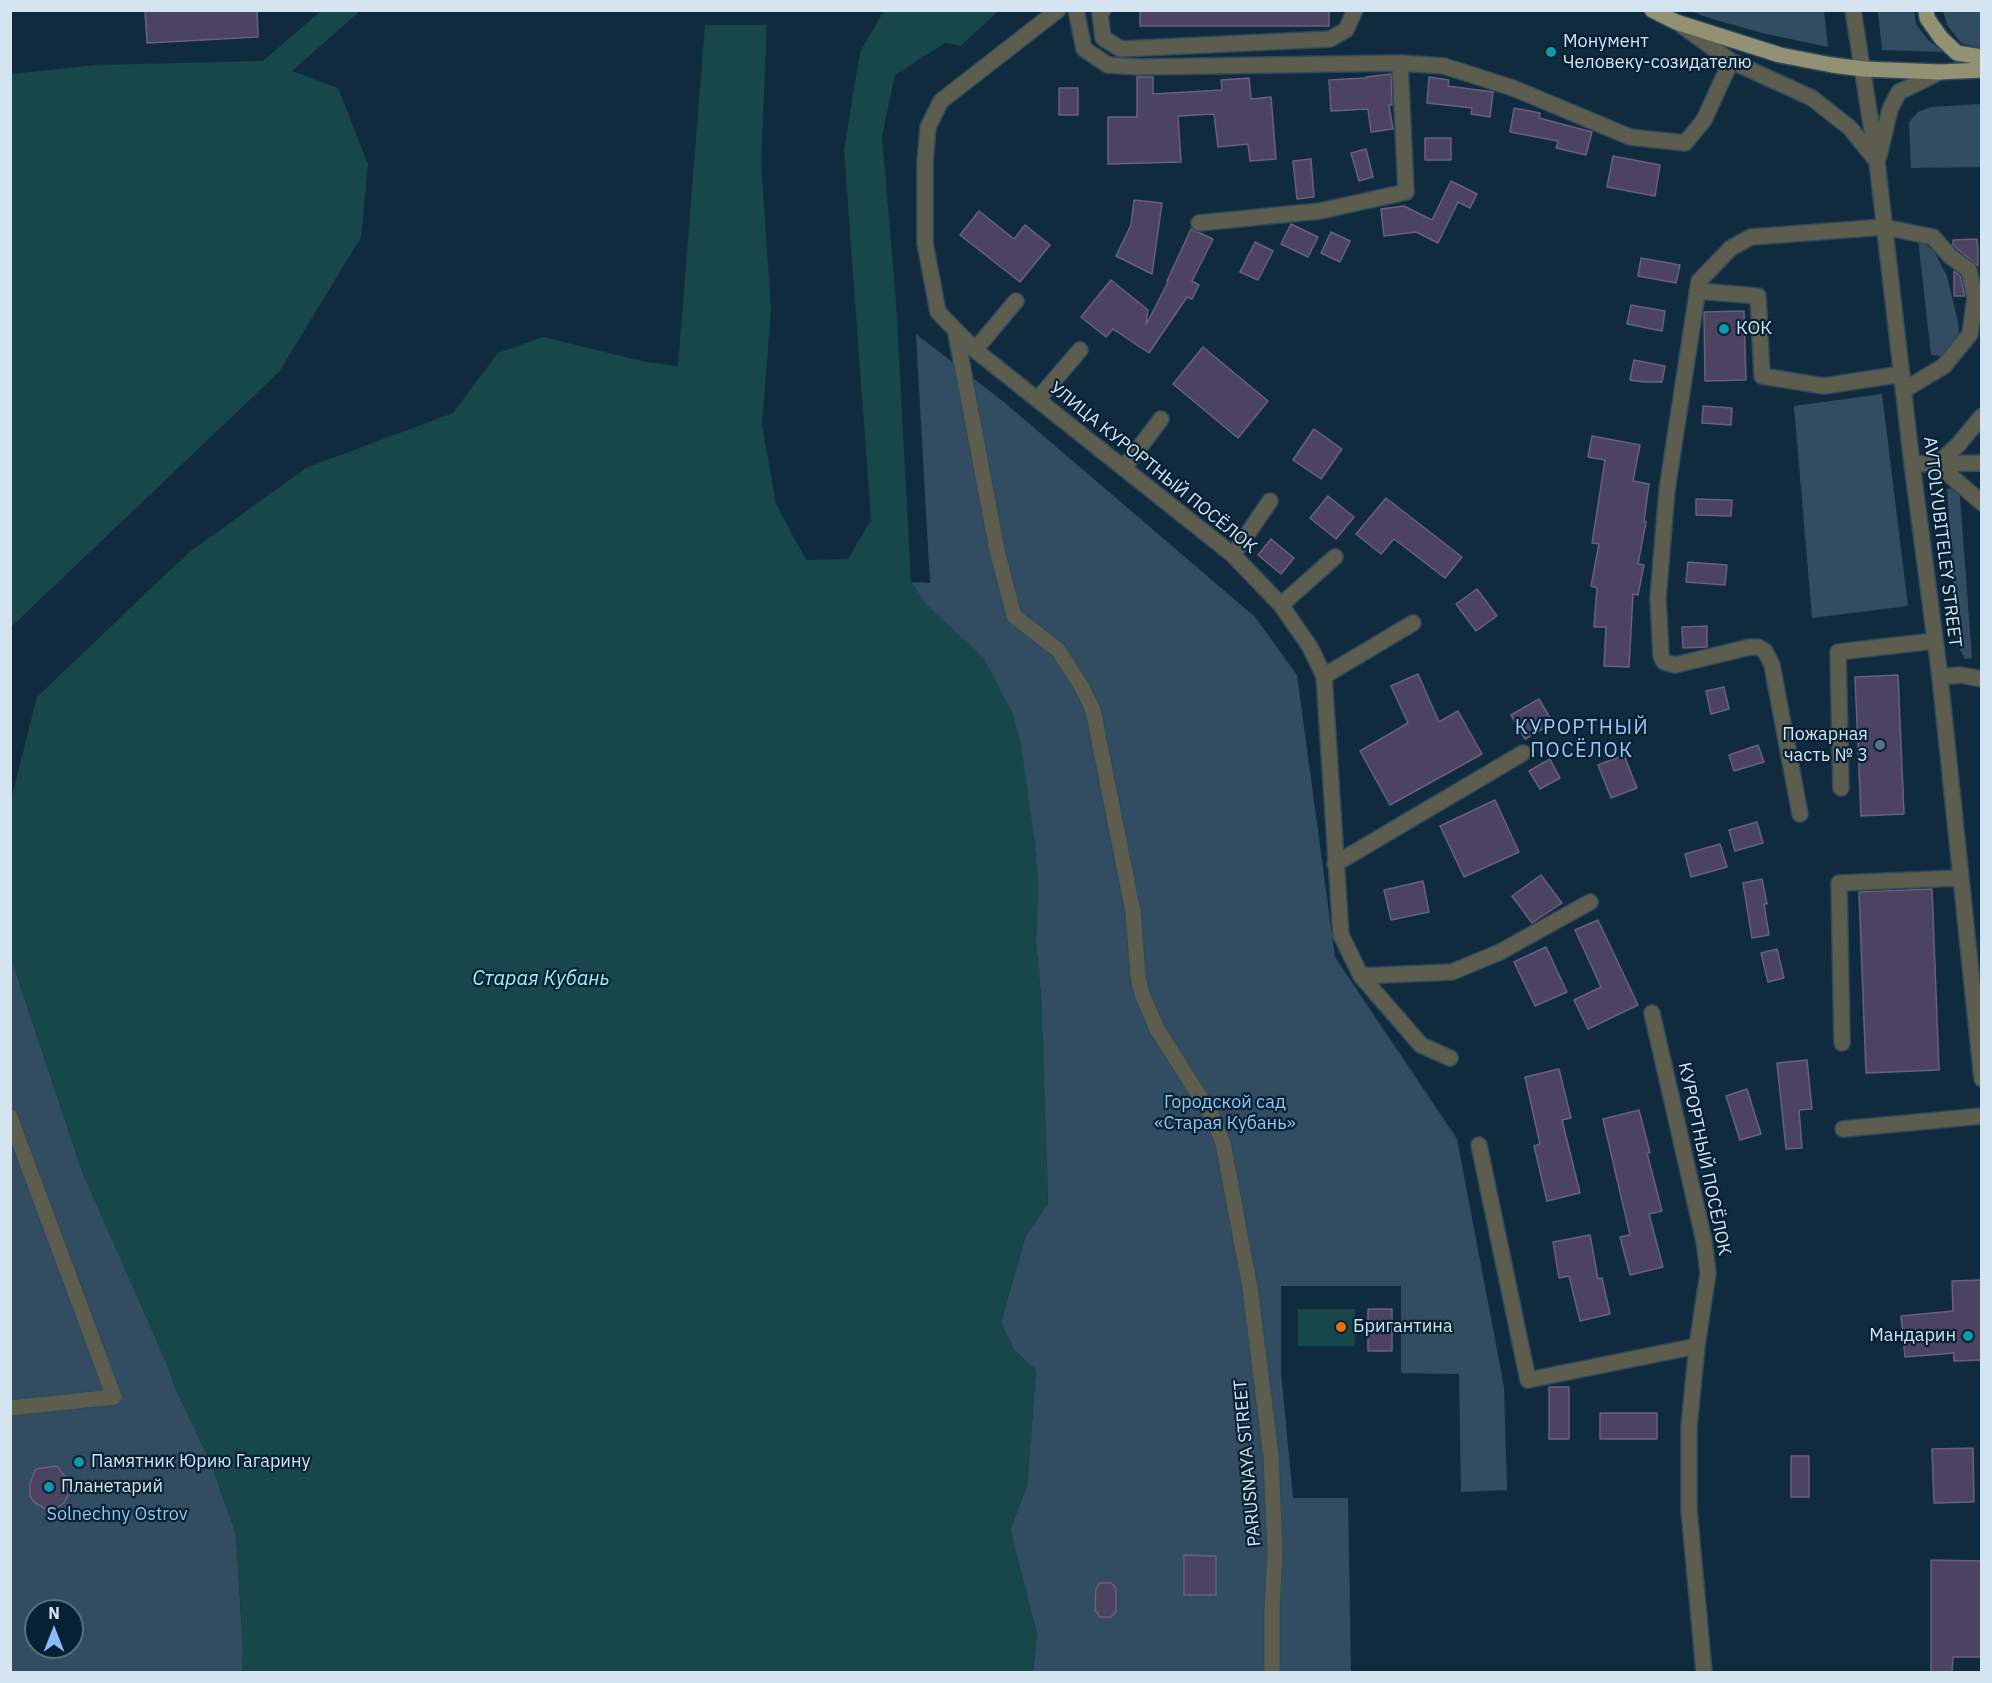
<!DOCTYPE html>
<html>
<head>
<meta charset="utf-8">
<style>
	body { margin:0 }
	#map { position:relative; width:1992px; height:1683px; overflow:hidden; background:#112b3e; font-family:"IBM Plex Sans",sans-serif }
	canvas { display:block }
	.frame { position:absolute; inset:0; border:12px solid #d5e4f1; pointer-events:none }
	.north { position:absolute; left:24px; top:1599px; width:60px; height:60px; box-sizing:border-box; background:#062133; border:2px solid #596f7f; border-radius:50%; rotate:0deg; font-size:16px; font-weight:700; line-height:24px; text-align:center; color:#d5e4f1 }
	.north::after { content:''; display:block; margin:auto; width:21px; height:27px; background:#8abafc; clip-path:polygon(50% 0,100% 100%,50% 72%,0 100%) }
</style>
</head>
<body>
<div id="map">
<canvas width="1992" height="1683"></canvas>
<div class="frame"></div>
<div class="north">N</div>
</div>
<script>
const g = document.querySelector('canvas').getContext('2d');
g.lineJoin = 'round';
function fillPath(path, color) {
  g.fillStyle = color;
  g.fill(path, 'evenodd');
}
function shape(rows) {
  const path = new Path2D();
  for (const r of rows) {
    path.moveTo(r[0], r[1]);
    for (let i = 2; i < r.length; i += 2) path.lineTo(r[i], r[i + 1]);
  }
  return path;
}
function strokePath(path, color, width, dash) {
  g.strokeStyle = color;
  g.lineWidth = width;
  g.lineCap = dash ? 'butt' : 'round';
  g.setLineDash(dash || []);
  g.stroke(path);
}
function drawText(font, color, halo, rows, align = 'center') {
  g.font = font + ' "IBM Plex Sans",sans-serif';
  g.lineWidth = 4.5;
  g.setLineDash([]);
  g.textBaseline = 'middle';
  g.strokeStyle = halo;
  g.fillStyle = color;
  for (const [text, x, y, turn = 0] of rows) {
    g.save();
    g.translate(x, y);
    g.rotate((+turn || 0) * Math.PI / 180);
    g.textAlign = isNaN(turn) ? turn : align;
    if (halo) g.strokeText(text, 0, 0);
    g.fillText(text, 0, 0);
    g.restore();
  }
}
fillPath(shape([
	[1691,11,1824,11,1828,47,1762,33,1709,18],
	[1878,11,1914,11,1916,24,1929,41,1944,52,1882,50],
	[1943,11,1981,11,1981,48,1961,43,1947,25],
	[1981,104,1981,167,1911,168,1909,122,1918,112,1931,107],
	[1918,239,1934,251,1947,276,1958,322,1959,334,1951,348,1941,356,1931,355],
	[916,334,1005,403,1255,617,1297,675,1335,957,1457,1139,1504,1387,1507,1490,1461,1492,1459,1374,1401,1373,1401,1286,1281,1286,1281,1372,1293,1498,1348,1498,1351,1672,1033,1672,1037,1634,1010,1530,1027,1486,1036,1370,1014,1350,1001,1322,1026,1235,1048,1203,1041,996,1036,943,1038,883,1034,836,925,603,911,582,930,583],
	[1882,394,1908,606,1812,618,1794,406],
	[1953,488,1958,490,1960,498,1972,658,1965,659,1957,644,1947,489],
	[11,958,82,1171,167,1364,176,1390,210,1461,236,1534,243,1650,242,1672,11,1672],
	[36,1611,72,1611,72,1647,36,1647]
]), '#324d62');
fillPath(shape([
	[321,11,360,11,292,71,338,88,368,164,361,237,279,372,11,627,11,74,96,65,263,61],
	[884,11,998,11,961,46,945,43,895,75,882,136,896,301,911,582,925,603,983,657,1013,714,1021,744,1034,836,1038,883,1036,943,1041,996,1048,1203,1026,1235,1001,1322,1014,1350,1036,1370,1027,1486,1010,1530,1037,1634,1033,1672,242,1672,243,1650,236,1534,210,1461,176,1390,167,1364,82,1171,11,958,11,800,37,697,187,554,306,468,453,413,498,353,543,337,646,362,678,366,705,25,767,25,761,162,771,309,762,425,776,504,806,560,848,559,871,520,844,150,860,52],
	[1298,1309,1355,1309,1355,1346,1298,1346]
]), '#17474b');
const building = shape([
	[145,10,257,10,258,37,147,43,145,10],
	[1140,10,1329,10,1329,26,1140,26,1140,10],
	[1391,74,1392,105,1389,105,1393,129,1371,132,1368,109,1331,111,1329,80,1366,78,1366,77,1391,74],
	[1137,77,1153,77,1153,94,1222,90,1221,80,1249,78,1251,99,1271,97,1276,159,1250,161,1248,144,1218,147,1214,114,1178,116,1181,162,1108,164,1108,117,1137,117,1137,77],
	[1429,77,1449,80,1448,86,1493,92,1490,117,1471,114,1472,108,1427,103,1429,77],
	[1059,88,1078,88,1078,115,1059,115,1059,88],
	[1514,108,1540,113,1539,118,1592,132,1586,155,1556,148,1558,141,1510,132,1514,108],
	[1425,138,1451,138,1451,160,1425,160,1425,138],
	[1366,149,1373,177,1359,181,1351,153,1366,149],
	[1613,156,1660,165,1655,196,1607,187,1613,156],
	[1311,159,1314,197,1297,199,1293,161,1311,159],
	[1451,181,1477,194,1470,208,1458,202,1438,243,1416,232,1384,236,1381,209,1404,206,1432,220,1451,181],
	[1134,200,1162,203,1152,274,1116,256,1131,225,1134,200],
	[979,211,1014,239,1025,225,1050,245,1020,282,960,235,979,211],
	[1291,224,1318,237,1308,257,1281,244,1291,224],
	[1191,229,1213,239,1192,281,1199,285,1192,299,1187,297,1149,353,1113,329,1106,337,1081,317,1111,280,1148,310,1146,325,1168,282,1167,281,1191,229],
	[1331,232,1350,241,1340,262,1321,253,1331,232],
	[1977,239,1978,251,1978,266,1953,245,1953,240,1977,239],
	[1255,242,1273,251,1258,280,1240,272,1255,242],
	[1641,258,1680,265,1676,283,1638,276,1641,258],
	[1954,271,1960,276,1965,296,1954,296,1954,271],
	[1631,305,1665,311,1662,331,1627,324,1631,305],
	[1744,311,1746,380,1705,381,1704,312,1744,311],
	[1203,347,1268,401,1238,438,1173,384,1203,347],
	[1634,360,1665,366,1662,382,1643,382,1630,380,1634,360],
	[1703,406,1732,408,1731,425,1702,423,1703,406],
	[1314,429,1342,449,1321,479,1293,460,1314,429],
	[1592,436,1640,445,1633,481,1649,484,1644,521,1646,522,1638,564,1644,565,1638,595,1633,594,1629,667,1604,666,1606,627,1594,627,1597,588,1591,586,1599,544,1592,543,1605,460,1588,457,1592,436],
	[1328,496,1354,517,1336,539,1310,518,1328,496],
	[1386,498,1462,557,1445,578,1394,539,1381,554,1356,534,1386,498],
	[1696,499,1732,500,1731,516,1696,515,1696,499],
	[1271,539,1294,558,1281,574,1258,555,1271,539],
	[1688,562,1727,565,1725,585,1686,582,1688,562],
	[1477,589,1497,616,1476,631,1456,604,1477,589],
	[1707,626,1707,647,1683,648,1682,627,1707,626],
	[1418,674,1439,722,1458,711,1482,754,1390,805,1360,751,1408,723,1391,686,1418,674],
	[1898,675,1904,814,1861,816,1855,677,1898,675],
	[1724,687,1729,709,1711,714,1706,691,1724,687],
	[1539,699,1553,723,1525,739,1511,715,1539,699],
	[1758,745,1764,762,1734,771,1729,755,1758,745],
	[1624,755,1637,788,1611,798,1598,765,1624,755],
	[1550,759,1560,778,1540,789,1529,771,1550,759],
	[1495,800,1519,852,1464,877,1440,826,1495,800],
	[1757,822,1763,843,1735,851,1729,830,1757,822],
	[1720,844,1727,867,1691,877,1685,854,1720,844],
	[1541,875,1562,903,1532,923,1512,896,1541,875],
	[1762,879,1767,904,1764,904,1769,935,1752,938,1743,883,1762,879],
	[1423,881,1429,912,1391,920,1384,890,1423,881],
	[1932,889,1939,1070,1866,1073,1859,892,1932,889],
	[1598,920,1638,1005,1588,1029,1574,1000,1601,987,1575,930,1598,920],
	[1546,947,1567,992,1535,1006,1514,962,1546,947],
	[1777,949,1784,978,1768,982,1761,953,1777,949],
	[1807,1060,1812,1109,1799,1110,1802,1148,1786,1149,1777,1063,1807,1060],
	[1559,1069,1571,1118,1562,1120,1580,1193,1547,1201,1534,1146,1540,1144,1525,1077,1559,1069],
	[1747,1089,1761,1134,1740,1140,1726,1096,1747,1089],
	[1639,1110,1650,1153,1647,1153,1662,1211,1649,1214,1663,1267,1630,1275,1620,1237,1630,1235,1603,1119,1639,1110],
	[1590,1235,1598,1279,1602,1278,1610,1314,1580,1321,1569,1276,1559,1278,1553,1242,1590,1235],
	[1981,1280,1982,1360,1954,1361,1954,1353,1905,1357,1901,1316,1953,1311,1952,1281,1981,1280],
	[1368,1309,1392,1309,1392,1351,1368,1351,1368,1309],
	[1549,1387,1569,1387,1569,1439,1549,1439,1549,1387],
	[1600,1413,1657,1413,1657,1439,1600,1439,1600,1413],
	[1973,1448,1974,1502,1934,1503,1932,1449,1973,1448],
	[1791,1456,1809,1456,1809,1497,1791,1497,1791,1456],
	[57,1466,66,1478,70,1491,64,1503,58,1507,45,1509,34,1502,30,1496,30,1483,36,1469,57,1466],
	[1184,1555,1216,1556,1216,1595,1184,1595,1184,1555],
	[1931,1560,1982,1561,1982,1657,1953,1657,1952,1672,1931,1672,1931,1560],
	[1100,1583,1111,1583,1116,1588,1116,1611,1111,1617,1100,1617,1095,1610,1096,1589,1100,1583]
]);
fillPath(building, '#4c4361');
strokePath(building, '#69607e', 1.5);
const minor = shape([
	[1058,10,941,101,928,127,925,163,925,243,938,312,975,350,1233,555,1281,605,1310,647,1324,676,1341,935,1361,976,1421,1045,1450,1058],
	[1076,10,1084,49,1108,65,1139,67,1400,63,1444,66,1513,88,1630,137,1685,143,1704,120,1731,61],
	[1103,10,1100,14,1103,38,1121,49,1330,39,1346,30,1355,10],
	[1853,10,1877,162,1912,464,1940,677,1982,1079],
	[1681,25,1731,61,1812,98,1850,128,1876,160],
	[1879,156,1890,109,1899,92,1940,72],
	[1199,223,1320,211,1406,192,1400,63],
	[1697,291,1758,296,1762,376,1824,386,1902,374],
	[956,333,997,550,1014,616,1058,650,1082,687,1093,710,1133,912,1138,976,1142,994,1157,1029,1211,1114,1223,1143,1250,1288,1271,1456,1275,1551,1272,1612,1272,1672],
	[975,350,1016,301],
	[1038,399,1080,350],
	[1912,464,1982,463],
	[1937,464,1958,445,1982,416],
	[1937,464,1982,503],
	[1124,468,1161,419],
	[1233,555,1270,501],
	[1281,605,1335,557],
	[1324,676,1413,623],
	[1940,677,1960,675,1982,679],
	[1841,788,1838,652,1934,641],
	[1800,814,1772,665,1765,651,1758,647,1750,647,1675,665,1664,662,1661,656,1658,598,1667,490,1699,281,1731,248,1751,237,1884,227,1933,237,1950,256,1969,270,1975,298,1970,334,1944,366,1904,390],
	[1335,864,1523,753],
	[1361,976,1452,972,1500,952,1590,902],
	[1652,1013,1704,1241,1708,1273,1697,1346,1689,1426,1689,1510,1704,1672],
	[1842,1043,1839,883,1960,878],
	[10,1117,114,1397,10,1408],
	[1843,1129,1982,1116],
	[1479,1145,1528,1380,1697,1346]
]);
const major = shape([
	[1652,10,1676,22,1780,55,1832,65,1864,69,1940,72,1982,70],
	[1926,10,1927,18,1941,38,1957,53,1982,57]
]);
strokePath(minor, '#30495b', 18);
strokePath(major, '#30495b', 18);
strokePath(minor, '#5d5d4f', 15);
strokePath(major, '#929174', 15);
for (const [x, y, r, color] of [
	[1551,52,6,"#0f9aa8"],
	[1724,329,6,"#0f9aa8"],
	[1880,745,6,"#5c6f8a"],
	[1341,1327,6,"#e8710a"],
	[1968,1336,6,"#0f9aa8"],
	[79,1462,6,"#0f9aa8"],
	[49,1487,6,"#0f9aa8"]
]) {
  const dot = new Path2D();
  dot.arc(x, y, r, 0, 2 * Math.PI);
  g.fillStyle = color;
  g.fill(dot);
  strokePath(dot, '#062133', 2);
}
drawText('18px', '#d5e4f1', '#062133', [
	["Монумент",1563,42],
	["Человеку-созидателю",1563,63],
	["КОК",1736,329],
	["Пожарная",1868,735,"right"],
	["часть № 3",1868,756,"right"],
	["Бригантина",1353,1327],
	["Мандарин",1956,1336,"right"],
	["Памятник Юрию Гагарину",91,1462],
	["Планетарий",61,1487]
], 'left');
drawText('18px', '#d5e4f1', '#062133', [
	["УЛИЦА КУРОРТНЫЙ ПОСЁЛОК",1153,468,39],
	["AVTOLYUBITELEY STREET",1942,542,83],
	["КУРОРТНЫЙ ПОСЁЛОК",1704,1159,78],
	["PARUSNAYA STREET",1248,1463,-95]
]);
drawText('18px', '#92c6f1', '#062133', [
	["Городской сад",1225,1103],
	["«Старая Кубань»",1225,1124],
	["Solnechny Ostrov",117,1515]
]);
g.letterSpacing = '1.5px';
drawText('20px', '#a2c6f8', '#062133', [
	["КУРОРТНЫЙ",1582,728],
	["ПОСЁЛОК",1582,751]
]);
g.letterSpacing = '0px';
drawText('italic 20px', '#9ff3fa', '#062133', [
	["Старая Кубань",541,979]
]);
</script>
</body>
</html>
